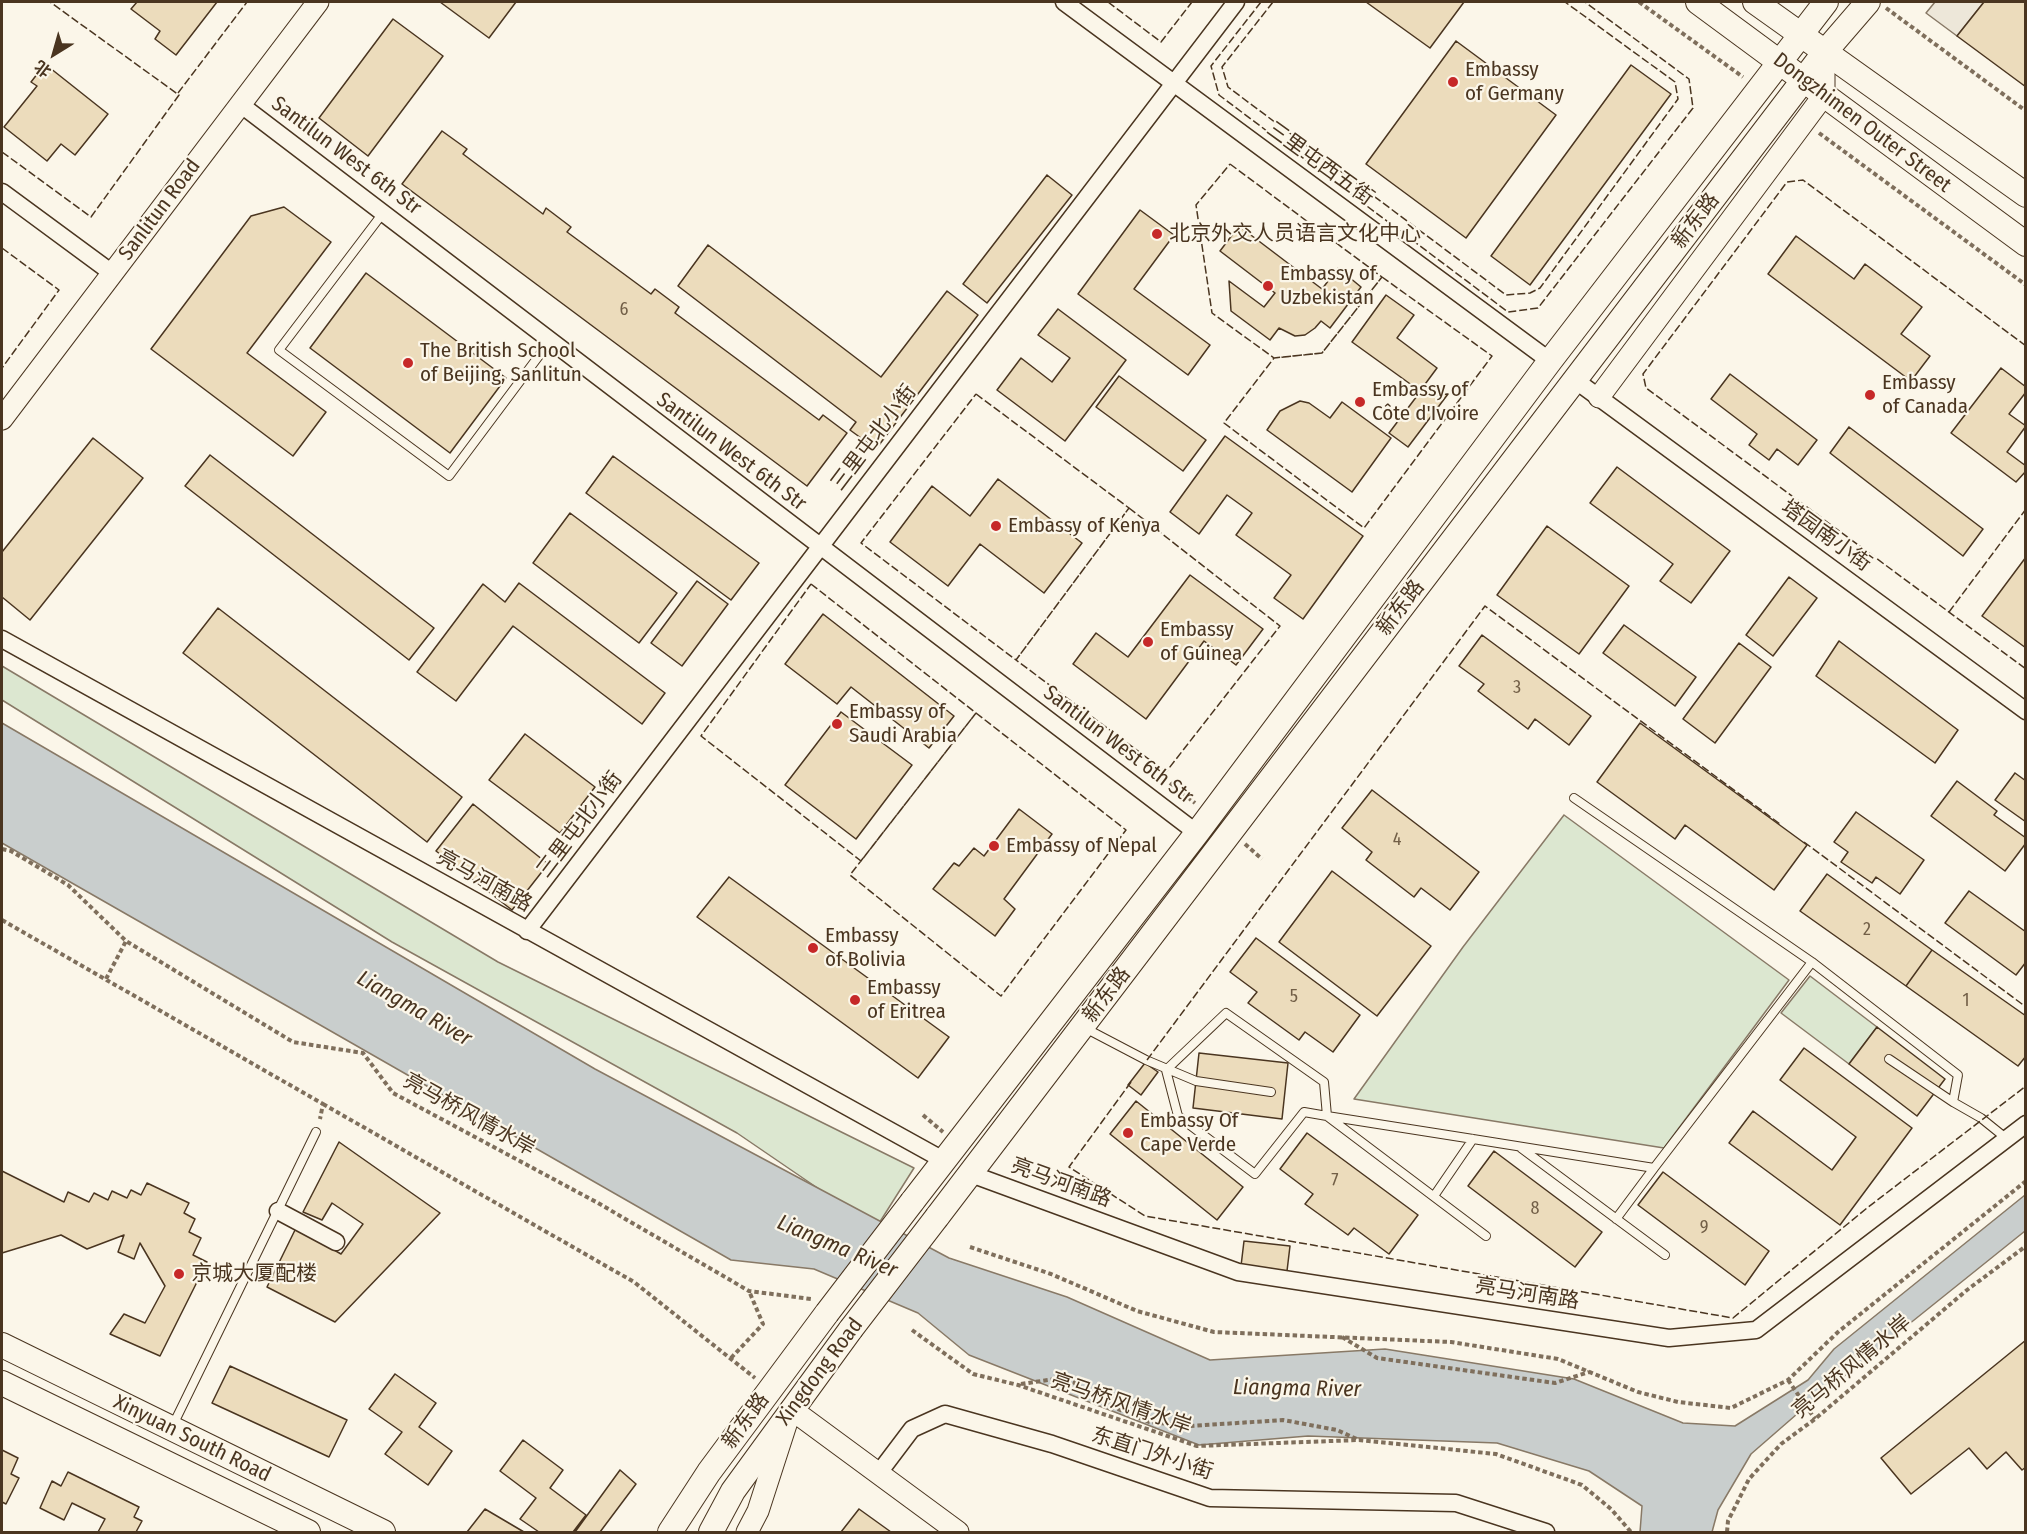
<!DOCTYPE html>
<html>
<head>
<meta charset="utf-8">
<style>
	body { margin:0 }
	#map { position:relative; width:2027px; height:1534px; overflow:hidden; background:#fbf6e9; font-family:"Fira Sans Condensed","Noto Sans SC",sans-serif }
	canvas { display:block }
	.frame { position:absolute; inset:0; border:3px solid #4a3520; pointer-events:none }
	.north { position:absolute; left:24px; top:24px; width:60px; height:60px; -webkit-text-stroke:4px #fbf6e9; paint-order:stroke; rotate:217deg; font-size:16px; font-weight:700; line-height:24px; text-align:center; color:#4a3520 }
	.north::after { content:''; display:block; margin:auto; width:21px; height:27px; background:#4a3520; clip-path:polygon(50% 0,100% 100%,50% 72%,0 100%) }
</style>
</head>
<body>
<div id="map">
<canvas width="2027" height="1534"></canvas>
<div class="frame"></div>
<div class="north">北</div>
</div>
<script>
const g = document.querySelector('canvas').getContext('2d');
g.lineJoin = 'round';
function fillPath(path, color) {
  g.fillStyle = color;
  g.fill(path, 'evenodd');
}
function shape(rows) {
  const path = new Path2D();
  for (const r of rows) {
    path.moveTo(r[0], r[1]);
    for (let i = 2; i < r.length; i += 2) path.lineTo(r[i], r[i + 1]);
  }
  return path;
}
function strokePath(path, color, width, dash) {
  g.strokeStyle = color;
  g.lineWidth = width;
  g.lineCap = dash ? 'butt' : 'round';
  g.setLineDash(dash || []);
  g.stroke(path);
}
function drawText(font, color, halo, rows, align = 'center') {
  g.font = font + ' "Fira Sans Condensed","Noto Sans SC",sans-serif';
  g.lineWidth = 4.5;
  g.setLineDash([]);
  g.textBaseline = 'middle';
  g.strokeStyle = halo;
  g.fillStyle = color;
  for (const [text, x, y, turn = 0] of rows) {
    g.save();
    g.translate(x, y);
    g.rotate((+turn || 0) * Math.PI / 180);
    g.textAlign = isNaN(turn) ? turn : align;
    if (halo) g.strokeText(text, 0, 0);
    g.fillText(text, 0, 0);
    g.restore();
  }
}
const green = shape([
	[2,666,498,962,914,1168,876,1228,737,1133,392,942,2,700,2,666],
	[1564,815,1789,980,1664,1148,1354,1099,1463,947,1564,815],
	[1810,976,1877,1027,1849,1064,1781,1013,1810,976]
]);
fillPath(green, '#dce7d0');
strokePath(green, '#887966', 1.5);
const parking = shape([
	[1935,2,1984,2,1957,36,1926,13,1935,2]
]);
fillPath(parking, '#ede7d9');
strokePath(parking, '#887966', 1.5);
const water = shape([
	[2,723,595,1069,949,1258,1067,1297,1210,1360,1385,1349,1574,1379,1683,1423,1735,1426,1808,1380,1834,1349,2025,1195,2025,1231,1797,1414,1751,1454,1718,1510,1712,1532,1640,1532,1642,1506,1589,1471,1497,1443,1308,1436,1199,1445,969,1355,918,1313,814,1269,731,1260,2,843,2,723]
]);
fillPath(water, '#c9cecd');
strokePath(water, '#887966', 1.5);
const building = shape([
	[137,2,217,2,176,55,155,39,160,31,131,9,137,2],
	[440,2,516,2,489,38,440,2],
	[1366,2,1464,2,1430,48,1366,2],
	[1984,2,2026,2,2026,87,1957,36,1984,2],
	[393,19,443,56,368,156,319,118,393,19],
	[1456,41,1556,115,1466,238,1366,164,1456,41],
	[45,64,108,114,75,155,61,144,47,161,4,127,37,86,31,82,45,64],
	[1631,65,1671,94,1530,285,1491,256,1631,65],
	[442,131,467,149,463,154,543,214,546,208,571,227,567,232,651,294,655,289,679,307,675,313,819,420,823,415,847,433,807,486,402,184,442,131],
	[1047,175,1072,195,987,303,963,284,1047,175],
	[284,207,331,242,247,353,326,412,293,456,151,349,251,216,284,207],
	[1140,210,1174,235,1134,289,1210,345,1188,375,1078,294,1140,210],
	[1239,226,1322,289,1338,268,1361,287,1330,328,1321,321,1315,328,1305,335,1295,336,1279,328,1270,340,1231,311,1229,281,1264,307,1275,293,1220,251,1239,226],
	[1796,236,1854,279,1865,264,1922,307,1901,334,1930,356,1911,381,1768,274,1796,236],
	[708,245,881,377,947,291,978,315,876,449,850,430,856,422,678,286,708,245],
	[366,273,506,378,450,453,310,348,366,273],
	[1386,295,1414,315,1397,338,1437,368,1420,391,1352,342,1386,295],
	[1058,309,1126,360,1065,441,997,390,1021,358,1052,382,1070,358,1038,335,1058,309],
	[2001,368,2026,387,2026,392,2009,414,2026,426,2007,452,2026,466,2026,471,2016,482,1951,433,2001,368],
	[1730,374,1817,440,1798,465,1777,449,1769,460,1749,445,1757,434,1711,399,1730,374],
	[1119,376,1206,440,1183,471,1096,407,1119,376],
	[1448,394,1408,447,1389,433,1417,396,1448,394],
	[1300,401,1309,403,1330,418,1342,402,1391,438,1352,492,1267,430,1280,411,1300,401],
	[1849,427,1983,529,1963,556,1830,453,1849,427],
	[1225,436,1363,536,1303,619,1274,598,1291,575,1236,535,1252,513,1227,495,1199,534,1170,512,1225,436],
	[93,438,143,478,30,620,2,597,2,552,93,438],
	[210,455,434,628,409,660,185,486,210,455],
	[613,456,759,563,731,600,586,493,613,456],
	[1617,467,1730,551,1691,603,1660,581,1673,564,1590,503,1617,467],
	[998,479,1082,543,1044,593,980,544,948,586,890,542,932,486,970,516,998,479],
	[570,513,677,593,639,643,533,563,570,513],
	[1547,526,1629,586,1579,654,1497,595,1547,526],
	[2026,557,2026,648,1982,616,2026,557],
	[1190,575,1263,629,1236,665,1204,641,1146,719,1073,664,1096,633,1128,657,1190,575],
	[1789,577,1817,598,1773,656,1746,635,1789,577],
	[697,581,728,604,682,666,651,643,697,581],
	[519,583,665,693,642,724,513,626,456,701,417,672,483,584,505,602,519,583],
	[218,608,462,797,427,842,183,653,218,608],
	[823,614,954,716,929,748,851,687,837,704,785,664,823,614],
	[1624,625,1696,677,1675,706,1603,653,1624,625],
	[1482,635,1591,716,1569,745,1535,719,1528,729,1478,691,1484,684,1459,666,1482,635],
	[1839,641,1958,730,1935,763,1816,676,1839,641],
	[1739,643,1771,667,1715,743,1683,719,1739,643],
	[841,712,912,765,856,839,785,785,841,712],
	[1640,723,1807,845,1774,890,1685,825,1675,839,1597,782,1640,723],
	[525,734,595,787,560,833,489,780,525,734],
	[2015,773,2026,781,2026,822,1995,800,2015,773],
	[1957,781,1997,811,1994,815,2026,838,2026,843,2005,871,1931,816,1957,781],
	[1372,790,1479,872,1450,910,1421,888,1414,897,1366,860,1372,852,1342,828,1372,790],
	[473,804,548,864,512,910,436,851,473,804],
	[1019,809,1052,834,1004,899,1015,909,995,936,933,889,954,863,959,866,974,848,984,856,1019,809],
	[1856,812,1924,860,1900,894,1876,877,1872,883,1841,862,1848,852,1834,842,1856,812],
	[1332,871,1431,946,1377,1016,1279,942,1332,871],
	[1827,874,1932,950,1906,986,1800,911,1827,874],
	[729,877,949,1037,918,1078,697,917,729,877],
	[1969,891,2026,932,2026,962,2016,975,1945,923,1969,891],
	[1256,938,1360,1015,1333,1052,1305,1032,1299,1040,1248,1003,1257,992,1230,972,1256,938],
	[1932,950,2026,1016,2026,1056,2018,1066,1906,986,1932,950],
	[1877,1027,1945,1079,1917,1116,1849,1064,1877,1027],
	[1804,1048,1912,1128,1840,1225,1729,1143,1753,1111,1832,1170,1856,1137,1780,1080,1804,1048],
	[1199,1053,1288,1063,1282,1119,1193,1108,1199,1053],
	[1145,1063,1158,1072,1141,1095,1128,1085,1145,1063],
	[1136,1101,1243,1187,1217,1220,1110,1134,1136,1101],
	[1307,1133,1418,1215,1389,1254,1354,1228,1348,1235,1305,1204,1313,1194,1280,1169,1307,1133],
	[339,1142,440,1213,335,1322,267,1287,296,1228,341,1254,363,1224,332,1203,322,1220,303,1212,339,1142],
	[1494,1151,1602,1232,1575,1267,1468,1186,1494,1151],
	[2,1171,64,1202,68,1192,89,1202,94,1193,108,1200,112,1191,127,1198,131,1190,141,1195,147,1183,189,1203,184,1213,195,1219,189,1232,201,1238,193,1255,207,1262,160,1356,110,1334,124,1314,145,1323,165,1286,140,1243,134,1259,118,1252,124,1235,87,1249,61,1235,2,1253,2,1171],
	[1663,1172,1769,1251,1745,1285,1638,1205,1663,1172],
	[1244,1241,1290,1246,1287,1271,1241,1266,1244,1241],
	[2026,1340,2026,1467,2022,1470,2006,1452,1987,1469,1969,1448,1911,1494,1881,1458,2026,1340],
	[230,1366,347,1420,329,1457,212,1403,230,1366],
	[395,1374,436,1403,419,1427,452,1451,428,1485,385,1454,402,1432,369,1409,395,1374],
	[523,1440,563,1470,550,1488,586,1515,573,1532,539,1532,520,1519,536,1498,500,1471,523,1440],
	[2,1450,18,1458,11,1474,19,1478,6,1504,2,1502,2,1450],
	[620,1470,636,1484,600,1532,575,1532,620,1470],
	[68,1472,139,1507,134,1517,142,1521,136,1532,98,1532,105,1519,72,1503,64,1520,40,1508,52,1481,61,1486,68,1472],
	[485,1509,524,1532,467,1532,485,1509],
	[859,1509,891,1532,841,1532,859,1509]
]);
fillPath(building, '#ecdcbc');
strokePath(building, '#4a3520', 1.5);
const service = shape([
	[383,213,279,350,449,476,550,341],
	[1574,798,1812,962,1958,1075,1953,1102,1981,1118,2007,1139],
	[1083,1027,1146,1060,1196,1081,1271,1092],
	[1889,1059,1953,1102],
	[1521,1148,1665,1255],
	[1434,1196,1473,1139],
	[1616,1219,1654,1168],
	[1486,1236,1327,1116,1324,1082,1226,1013,1166,1070,1178,1116,1255,1174,1304,1112,1327,1116,1473,1139,1654,1168,1812,962],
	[173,1425,316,1132]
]);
const minor = shape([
	[1064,2,1550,361],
	[240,104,1197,833],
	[2,192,112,273],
	[1575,380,2026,711],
	[2,639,945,1161],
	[527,931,1236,2],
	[971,1174,1238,1272,1669,1338,1756,1330,2026,1124],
	[278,1211,336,1242],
	[878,1474,912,1429,945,1414,1052,1444,1210,1498,1456,1503,1546,1532]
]);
const tertiary = shape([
	[1599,397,1824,95,1824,53],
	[2,419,318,2],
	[747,1532,758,1511,791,1409,958,1532]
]);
const secondary = shape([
	[1698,2,2026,244],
	[1755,2,2026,195],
	[912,1202,1197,833,1550,361,1826,2],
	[937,1217,1824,53,1868,2],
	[2,1345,383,1532],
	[2,1383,308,1532],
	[670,1532,709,1472,827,1313],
	[711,1532,733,1491,851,1329]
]);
strokePath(service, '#4a3520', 10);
strokePath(minor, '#4a3520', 19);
strokePath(tertiary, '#4a3520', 23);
strokePath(secondary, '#4a3520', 26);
strokePath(shape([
	[1639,2,1743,77],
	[1886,8,2026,111],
	[1819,133,2026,285],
	[1170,783,1195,803],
	[1245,844,1262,859],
	[2,849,11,851,68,885,126,941,293,1042,363,1053,393,1093,598,1203,749,1291,811,1299],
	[2,920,323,1104,320,1119],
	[106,979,126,941],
	[323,1104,634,1282,755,1378],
	[923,1115,943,1132],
	[970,1247,1051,1274,1137,1311,1214,1332,1451,1342,1558,1359,1638,1392,1678,1402,1731,1408,1788,1380,1838,1332,2026,1181],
	[912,1330,973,1374,1018,1385,1197,1446,1359,1440,1496,1454,1582,1485,1611,1509,1631,1532],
	[1342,1337,1377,1358,1555,1383,1589,1372],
	[731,1358,763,1324,749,1291],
	[1788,1380,1815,1419],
	[1021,1384,1055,1379,1073,1382,1106,1404,1149,1422,1191,1426,1283,1420,1337,1430,1359,1440],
	[1727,1532,1728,1521,1749,1479,1781,1444,1815,1419,1967,1290,2026,1246]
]), '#7f6f5c', 4, [4.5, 3]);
strokePath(service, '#fbf6e9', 8);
strokePath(minor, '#fbf6e9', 16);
strokePath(tertiary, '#fbf6e9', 21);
strokePath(secondary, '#fbf6e9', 24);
const secondaryBridge = shape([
	[827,1313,912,1202],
	[851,1329,937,1217]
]);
strokePath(secondaryBridge, '#4a3520', 26, []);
strokePath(secondaryBridge, '#fbf6e9', 24);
strokePath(shape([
	[1108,2,1161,42,1192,2],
	[1261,2,1211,66,1219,95,1508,312,1538,308,1693,108,1689,79,1585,2],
	[1273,2,1222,67,1228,87,1506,295,1530,293,1540,288,1678,99,1675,82,1565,2],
	[178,93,247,2],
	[2,152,91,217,179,95,50,2],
	[1230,164,1382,277,1322,353,1274,358,1212,313,1196,205,1230,164],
	[2,248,59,290,2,368],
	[1382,277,1492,356,1364,528,1224,423,1274,358,1322,353,1382,277],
	[2026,346,1803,180,1787,182,1643,374,1646,388,2026,669],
	[976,394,1129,508,1016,660,861,543,976,394],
	[1129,508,1280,626,1166,772,1016,660,1129,508],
	[811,584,976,713,861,861,701,736,811,584],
	[1949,612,2026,509],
	[976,713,1126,830,1001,996,850,875,976,713],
	[1804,842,2026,1007],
	[1147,1060,1485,606,1780,824],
	[1131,1082,1069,1167,1145,1216,1733,1318,1867,1208,2026,1086]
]), '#4a3520', 1.5, [8, 3]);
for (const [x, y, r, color] of [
	[1453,82,6,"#c62828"],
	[1157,234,6,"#c62828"],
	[1268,286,6,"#c62828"],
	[408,363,6,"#c62828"],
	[1870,395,6,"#c62828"],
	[1360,402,6,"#c62828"],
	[996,526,6,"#c62828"],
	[1148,642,6,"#c62828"],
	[837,724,6,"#c62828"],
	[994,846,6,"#c62828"],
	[813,948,6,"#c62828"],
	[855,1000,6,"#c62828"],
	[1128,1133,6,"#c62828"],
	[179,1274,6,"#c62828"]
]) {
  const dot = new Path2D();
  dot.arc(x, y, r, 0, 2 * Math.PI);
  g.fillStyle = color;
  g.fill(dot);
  strokePath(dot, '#fbf6e9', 2);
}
drawText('18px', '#725f47', null, [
	["6",624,310],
	["3",1517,688],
	["4",1397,840],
	["2",1867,930],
	["5",1294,997],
	["1",1966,1001],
	["7",1335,1181],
	["8",1535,1209],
	["9",1704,1228]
]);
drawText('21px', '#4a3520', '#fbf6e9', [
	["Embassy",1465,70],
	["of Germany",1465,94],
	["北京外交人员语言文化中心",1169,234],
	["Embassy of",1280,274],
	["Uzbekistan",1280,298],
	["The British School",420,351],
	["of Beijing, Sanlitun",420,375],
	["Embassy",1882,383],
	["of Canada",1882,407],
	["Embassy of",1372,390],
	["Côte d'Ivoire",1372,414],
	["Embassy of Kenya",1008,526],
	["Embassy",1160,630],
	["of Guinea",1160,654],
	["Embassy of",849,712],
	["Saudi Arabia",849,736],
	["Embassy of Nepal",1006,846],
	["Embassy",825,936],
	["of Bolivia",825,960],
	["Embassy",867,988],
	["of Eritrea",867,1012],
	["Embassy Of",1140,1121],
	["Cape Verde",1140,1145],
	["京城大厦配楼",191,1274]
], 'left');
drawText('21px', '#4a3520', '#fbf6e9', [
	["Dongzhimen Outer Street",1862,123,37],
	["Santilun West 6th Str",346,156,37],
	["三里屯西五街",1320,164,36],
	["Sanlitun Road",160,210,-53],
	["新东路",1696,221,-53],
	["三里屯北小街",874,438,-53],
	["Santilun West 6th Str",731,452,37],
	["塔园南小街",1826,536,36],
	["新东路",1401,608,-53],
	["Santilun West 6th Str",1118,745,37],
	["三里屯北小街",580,825,-53],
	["亮马河南路",484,881,29],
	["新东路",1107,995,-53],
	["亮马桥风情水岸",469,1115,29],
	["亮马河南路",1061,1183,20],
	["亮马河南路",1527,1294,9],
	["亮马桥风情水岸",1852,1367,-40],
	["Xingdong Road",820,1372,-53],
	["亮马桥风情水岸",1121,1404,19],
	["新东路",746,1421,-54],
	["Xinyuan South Road",192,1439,26],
	["东直门外小街",1152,1454,18]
]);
drawText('italic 22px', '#4a3520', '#fbf6e9', [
	["Liangma River",414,1009,30],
	["Liangma River",837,1247,23],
	["Liangma River",1297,1389,1]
]);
</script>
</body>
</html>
